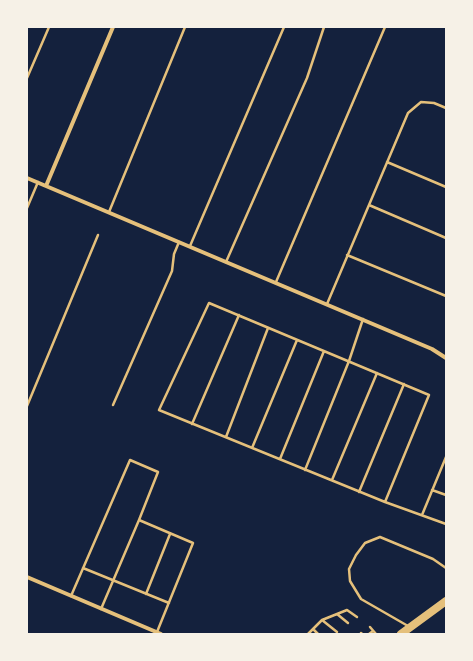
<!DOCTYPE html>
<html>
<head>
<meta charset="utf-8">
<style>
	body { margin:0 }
	#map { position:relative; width:473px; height:661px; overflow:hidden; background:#14213d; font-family:"PT Sans",sans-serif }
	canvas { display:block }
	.frame { position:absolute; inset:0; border:28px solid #f6f1e7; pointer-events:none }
</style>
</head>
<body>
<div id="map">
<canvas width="473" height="661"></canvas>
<div class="frame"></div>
</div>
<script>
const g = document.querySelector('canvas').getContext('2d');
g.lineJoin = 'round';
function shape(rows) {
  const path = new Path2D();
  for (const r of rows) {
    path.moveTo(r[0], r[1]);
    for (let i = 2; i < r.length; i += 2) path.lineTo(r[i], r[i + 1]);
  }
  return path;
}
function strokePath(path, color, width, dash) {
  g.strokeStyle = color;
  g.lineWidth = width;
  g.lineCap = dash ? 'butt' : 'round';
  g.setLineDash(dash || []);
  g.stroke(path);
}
strokePath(shape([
	[27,78,49,27],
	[387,162,446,187],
	[369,205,446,238],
	[27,208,38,182],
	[109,212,185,27],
	[190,246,284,27],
	[347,255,446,296],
	[226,262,307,78,324,27],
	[276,282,385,27],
	[327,304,408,113,421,102,434,103,446,108],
	[113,405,172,271,174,254,179,242],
	[27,406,98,235],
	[192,424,239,315],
	[226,437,268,328],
	[252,448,297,340],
	[280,459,324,351],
	[305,470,349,361,363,319],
	[332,480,377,373],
	[432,490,446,495],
	[359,492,404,384],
	[385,502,429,395,209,303,159,410,385,502,446,524],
	[422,515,446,457],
	[83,568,169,603],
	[146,594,170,534],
	[71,596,130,460,158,472,139,520,193,543,157,632],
	[101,609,139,520],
	[337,614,348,623],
	[322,620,337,632],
	[408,626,361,599,350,581,349,569,356,555,365,543,380,537,433,559,446,568],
	[370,627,376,634],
	[313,629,318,634],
	[361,633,362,634],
	[308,634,322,620,347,610,357,617],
	[369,634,373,631]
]), '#e5c07b', 2.5);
strokePath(shape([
	[27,178,432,349,446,358],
	[46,186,113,27],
	[27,577,161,634]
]), '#e5c07b', 4);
strokePath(shape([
	[401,634,446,601]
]), '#e5c07b', 8);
</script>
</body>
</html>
